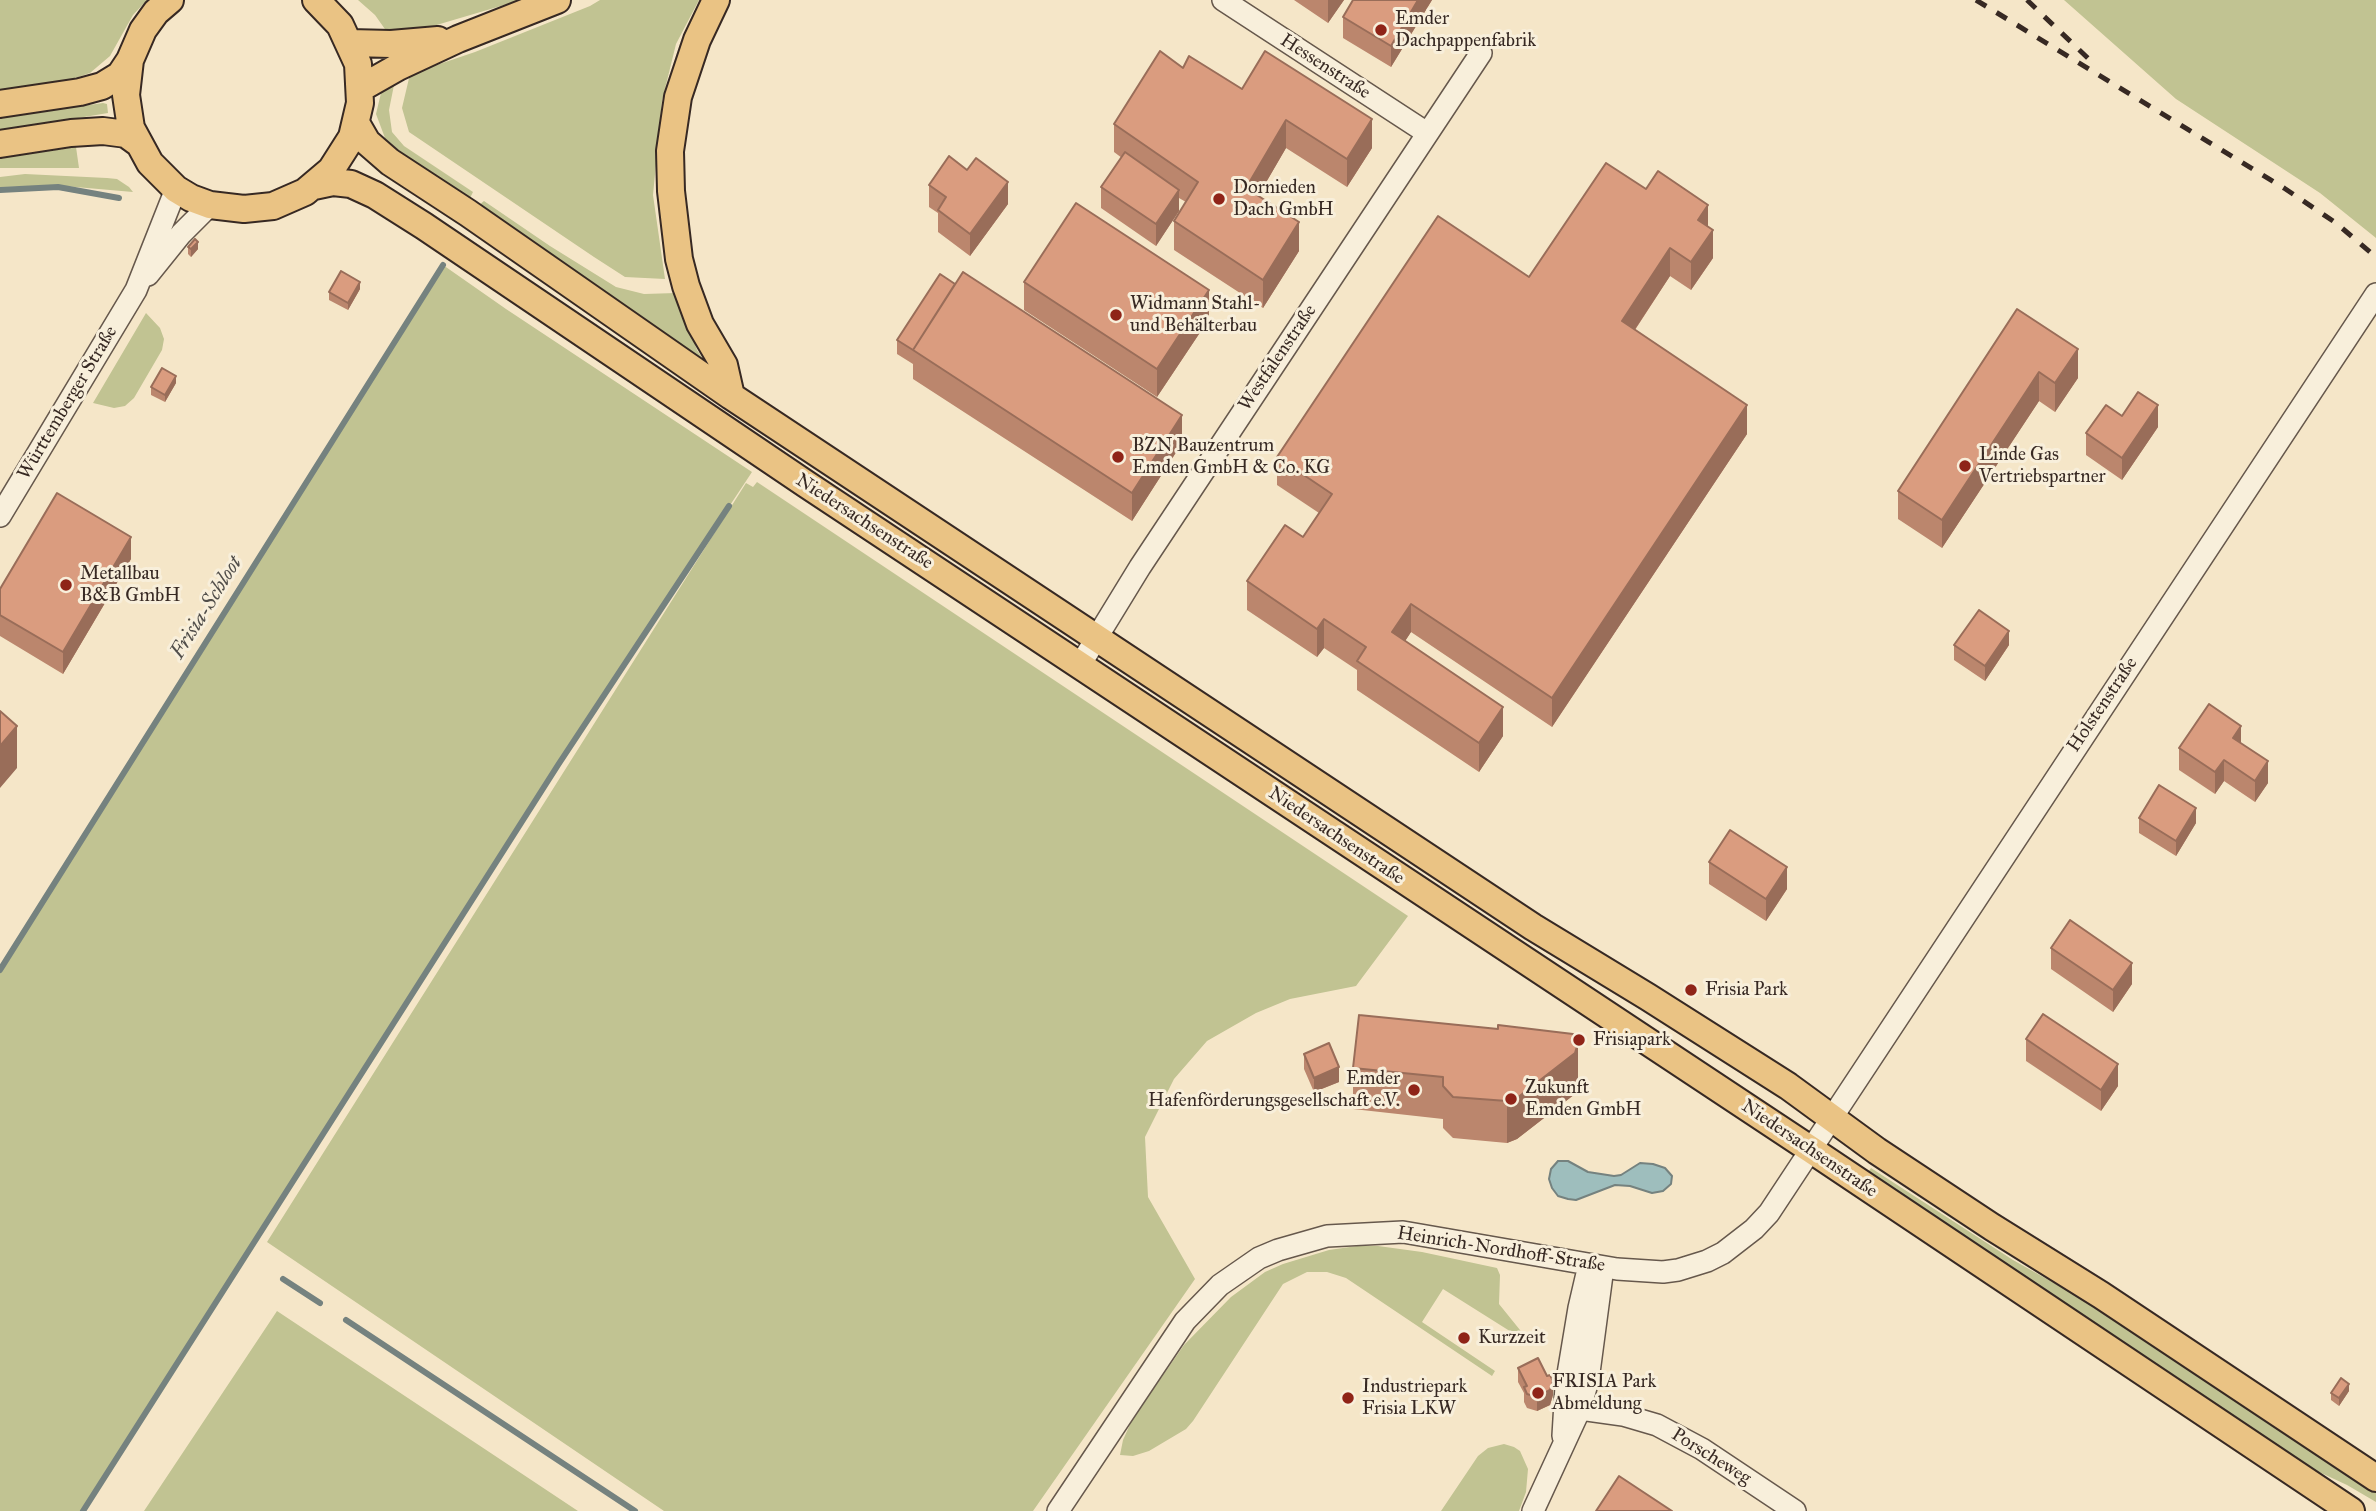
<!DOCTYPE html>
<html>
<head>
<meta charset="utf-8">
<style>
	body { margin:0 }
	canvas { display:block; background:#f5e6c8 }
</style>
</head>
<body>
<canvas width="2376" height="1511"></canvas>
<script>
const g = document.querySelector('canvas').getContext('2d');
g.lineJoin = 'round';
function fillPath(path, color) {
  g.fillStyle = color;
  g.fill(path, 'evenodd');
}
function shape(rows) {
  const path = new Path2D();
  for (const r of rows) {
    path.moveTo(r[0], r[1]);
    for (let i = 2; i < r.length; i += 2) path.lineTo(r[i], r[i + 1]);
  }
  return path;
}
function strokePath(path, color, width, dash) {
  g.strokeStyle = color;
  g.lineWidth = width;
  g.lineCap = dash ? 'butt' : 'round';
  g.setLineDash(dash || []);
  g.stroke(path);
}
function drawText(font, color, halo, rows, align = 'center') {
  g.font = font + ' "IM FELL Great Primer",serif';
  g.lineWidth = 6;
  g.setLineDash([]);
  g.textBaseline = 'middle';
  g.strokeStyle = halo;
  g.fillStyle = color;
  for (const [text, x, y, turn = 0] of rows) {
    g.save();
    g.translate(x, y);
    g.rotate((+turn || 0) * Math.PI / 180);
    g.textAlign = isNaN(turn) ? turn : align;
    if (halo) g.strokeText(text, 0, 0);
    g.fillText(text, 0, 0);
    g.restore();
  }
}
fillPath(shape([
	[0,0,147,0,133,15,110,56,90,73,69,80,0,91],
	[358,0,521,0,396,37,387,32,375,15],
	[600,0,699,0,676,44,662,101,653,195,665,279,625,277,594,257,409,132,402,108,410,74,475,52,590,6],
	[2064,0,2376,0,2376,238,2320,193,2176,99],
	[392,82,394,85,389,110,392,132,404,146,473,192,470,198,410,160,385,138,376,114,381,93],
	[103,103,107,104,108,113,0,131,0,118],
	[76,147,79,168,0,168,0,158],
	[25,174,107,178,117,179,129,187,133,192,64,186,0,187,0,177],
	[484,201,550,246,616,287,644,294,676,293,697,350,708,367,479,205],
	[443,265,506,309,752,472,558,765,83,1511,0,1511,0,970],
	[146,313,160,328,164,339,162,350,134,398,125,406,114,408,93,403],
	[757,482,1408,916,1356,986,1290,999,1256,1013,1207,1041,1174,1079,1145,1137,1148,1197,1195,1279,1033,1511,664,1511,267,1242,746,483,753,487],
	[1871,1168,2013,1260,2118,1319,2376,1491,2376,1502,2347,1485,2304,1465,1866,1175],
	[1357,1246,1378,1246,1422,1252,1497,1268,1500,1275,1499,1304,1520,1330,1524,1340,1443,1289,1422,1322,1495,1371,1492,1376,1346,1278,1327,1272,1307,1272,1283,1284,1193,1421,1186,1429,1149,1451,1133,1456,1120,1455,1123,1440,1132,1420,1184,1345,1231,1297,1265,1272,1283,1264,1329,1250],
	[277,1311,578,1511,144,1511],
	[1504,1444,1514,1447,1520,1451,1528,1469,1526,1492,1519,1511,1441,1511,1478,1456,1488,1448]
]), '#c1c392');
const water = shape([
	[1558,1161,1568,1161,1588,1172,1614,1176,1621,1175,1640,1163,1653,1164,1665,1168,1672,1176,1671,1184,1663,1191,1652,1193,1630,1186,1615,1185,1576,1200,1568,1199,1558,1196,1552,1188,1549,1179,1551,1169,1558,1161]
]);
fillPath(water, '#9ebebd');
strokePath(water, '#75827f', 2);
strokePath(shape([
	[0,190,58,187,119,198],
	[0,970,443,265],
	[283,1279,320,1303],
	[346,1320,635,1511],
	[83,1511,558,765,729,506]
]), '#75827f', 6);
const minor = shape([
	[1223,0,1427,133],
	[148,275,181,234,210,205],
	[0,516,136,290,176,189],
	[1080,665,1140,567,1481,53],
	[1580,1409,1623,1415,1657,1425,1702,1449,1795,1511],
	[1563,1436,1566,1386,1579,1308,1589,1265],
	[1058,1511,1185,1321,1220,1285,1259,1258,1278,1250,1327,1236,1403,1232,1617,1269,1663,1272,1678,1270,1707,1261,1723,1253,1754,1229,1769,1213,2376,294],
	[1533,1511,1580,1409,1588,1380,1603,1267]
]);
const major = shape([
	[170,0,156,12,143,30,130,60,126,95,131,128,150,163,176,189,191,198,210,205,244,209,273,206,305,192,331,170,352,137,360,103,358,64,340,25,316,0],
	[716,0,697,40,678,97,670,151,671,191,679,259,686,286,700,324,724,365,731,396],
	[350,43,391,44,438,40],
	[361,88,398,67,458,39,557,0],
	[0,104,80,92,102,86,120,75,130,60],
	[356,123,367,142,390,162,468,213,731,396,1533,927,1648,997,1788,1086,1877,1151,1992,1227,2101,1295,2376,1478],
	[0,144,71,133,103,131,126,134,137,142],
	[314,186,333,182,351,184,375,195,424,226,806,484,1810,1149,2351,1511]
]);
strokePath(minor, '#66584c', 24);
strokePath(major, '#372923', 30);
strokePath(minor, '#f8efdb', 21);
strokePath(major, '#eac384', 26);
strokePath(shape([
	[1976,0,2284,188,2336,223,2376,257],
	[2027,0,2093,63]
]), '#372923', 5, [12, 12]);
fillPath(shape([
	[1294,0,1344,0,1328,23],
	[1353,0,1432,0,1391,67,1343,38,1343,17],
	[1183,68,1242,89,1372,148,1347,187,1286,148,1258,196,1299,251,1263,308,1174,250,1174,221,1186,202,1179,198,1179,211,1156,246,1101,208,1101,187,1122,158,1114,152,1114,124],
	[929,185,1008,204,970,256,938,232,938,213,929,207],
	[1646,189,1708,227,1713,258,1691,290,1670,276,1635,330,1747,434,1552,727,1411,632,1405,641,1503,736,1479,772,1357,690,1357,670,1324,648,1317,657,1247,610,1247,581,1303,537,1319,513,1277,485,1277,457,1529,277],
	[188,247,198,249,191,257,188,254],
	[1024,282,1209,319,1157,397,1024,310],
	[360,289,348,310,329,300,329,292],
	[2017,309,2078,378,2055,412,2039,401,1942,548,1898,519,1898,491],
	[897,340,1182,443,1132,521,913,379,913,364,897,354],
	[176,383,165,402,151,395,151,387],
	[2122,416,2158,427,2122,480,2086,455,2086,433],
	[131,559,63,674,0,636,0,589],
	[1954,645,2009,645,1985,681,1954,660],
	[2241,743,2268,783,2255,802,2224,781,2215,794,2179,770,2179,748],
	[2139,818,2196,823,2176,856,2139,833],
	[1709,862,1787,889,1766,921,1709,884],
	[2051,948,2132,984,2113,1012,2051,969],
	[2026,1039,2118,1086,2101,1111,2026,1061],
	[1304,1054,1339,1082,1314,1092,1304,1069],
	[1353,1068,1578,1084,1575,1094,1517,1139,1507,1143,1453,1138,1443,1128,1443,1119,1353,1109],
	[1518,1368,1553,1395,1550,1405,1537,1411,1527,1408,1524,1402,1524,1393,1518,1382],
	[2349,1391,2339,1406,2331,1400,2331,1393]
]), '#bb866d');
fillPath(shape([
	[1328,0,1344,0,1328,23],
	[1418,0,1432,0,1391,67,1391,46],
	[1372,119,1372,148,1347,187,1347,159],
	[1286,120,1286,148,1246,217,1246,188],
	[1008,182,1008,204,970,256,970,234],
	[1179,190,1179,211,1156,246,1156,224],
	[1708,205,1708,234,1698,220],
	[1299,222,1299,251,1263,308,1263,280],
	[1713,230,1713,258,1691,290,1691,262],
	[198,242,198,249,191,257,191,249],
	[1670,248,1670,276,1622,349,1622,321],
	[360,282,360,289,348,310,348,303],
	[1209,290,1209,319,1157,397,1157,369],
	[2078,349,2078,378,2055,412,2055,383],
	[2039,372,2039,401,1942,548,1942,520],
	[176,376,176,383,165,402,165,395],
	[1747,405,1747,434,1552,727,1552,698],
	[2158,405,2158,427,2122,480,2122,458],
	[1182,415,1182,443,1132,521,1132,493],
	[131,537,131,559,63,674,63,652],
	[1411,604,1411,632,1392,661,1392,632],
	[1324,619,1324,648,1317,657,1317,629],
	[2009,631,2009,645,1985,681,1985,666],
	[1503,707,1503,736,1479,772,1479,743],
	[17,726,17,768,0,788,0,746],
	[2241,726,2241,748,2233,738],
	[2224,760,2224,781,2215,794,2215,772],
	[2268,761,2268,783,2255,802,2255,781],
	[2196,808,2196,823,2176,856,2176,841],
	[1787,867,1787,889,1766,921,1766,899],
	[2132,963,2132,984,2113,1012,2113,990],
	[1578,1043,1578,1084,1575,1094,1517,1139,1507,1143,1507,1101],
	[2118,1064,2118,1086,2101,1111,2101,1090],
	[1339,1067,1339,1082,1314,1092,1314,1078],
	[1553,1381,1553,1395,1550,1405,1537,1411,1537,1397],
	[2349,1384,2349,1391,2339,1406,2339,1398]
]), '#996d59');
const building = shape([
	[1353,0,1418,0,1391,46,1343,17,1353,0],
	[1160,51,1183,68,1189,56,1242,89,1265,51,1372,119,1347,159,1286,120,1246,188,1299,222,1263,280,1174,221,1198,182,1114,124,1160,51],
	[1125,152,1179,190,1156,224,1101,187,1125,152],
	[949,156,967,170,976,158,1008,182,970,234,938,210,946,197,929,185,949,156],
	[1606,163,1646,189,1658,171,1708,205,1698,220,1713,230,1691,262,1670,248,1622,321,1747,405,1552,698,1411,604,1392,632,1503,707,1479,743,1357,661,1366,647,1324,619,1317,629,1247,581,1285,525,1303,537,1332,494,1277,457,1438,216,1529,277,1606,163],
	[1076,203,1209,290,1157,369,1024,282,1076,203],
	[195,239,198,242,191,249,188,247,195,239],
	[341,271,360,282,348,303,329,292,341,271],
	[963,272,1182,415,1132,493,913,350,963,272],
	[940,274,955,284,913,350,897,340,940,274],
	[2017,309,2078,349,2055,383,2039,372,1942,520,1898,491,2017,309],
	[162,368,176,376,165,395,151,387,162,368],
	[2138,392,2158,405,2122,458,2086,433,2106,405,2122,416,2138,392],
	[57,493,131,537,63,652,0,615,0,589,57,493],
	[1979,610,2009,631,1985,666,1954,645,1979,610],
	[2209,704,2241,726,2233,738,2268,761,2255,781,2224,760,2215,772,2179,748,2209,704],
	[0,711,17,726,0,746,0,711],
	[2159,785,2196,808,2176,841,2139,818,2159,785],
	[1730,830,1787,867,1766,899,1709,862,1730,830],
	[2070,920,2132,963,2113,990,2051,948,2070,920],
	[2043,1014,2118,1064,2101,1090,2026,1039,2043,1014],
	[1359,1015,1498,1029,1498,1025,1573,1034,1578,1043,1575,1053,1517,1098,1507,1101,1453,1097,1443,1086,1443,1077,1353,1068,1359,1015],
	[1329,1043,1339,1067,1314,1078,1304,1054,1329,1043],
	[1538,1358,1547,1376,1550,1375,1553,1381,1550,1390,1537,1397,1527,1394,1524,1387,1527,1386,1518,1368,1538,1358],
	[2341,1378,2349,1384,2339,1398,2331,1393,2341,1378],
	[1619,1476,1672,1511,1596,1511,1619,1476]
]);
fillPath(building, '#da9c7f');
strokePath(building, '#996d59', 2);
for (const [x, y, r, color] of [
	[1381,30,7,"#8f2418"],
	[1219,199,7,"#8f2418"],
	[1116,315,7,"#8f2418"],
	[1118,457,7,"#8f2418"],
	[1965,466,7,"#8f2418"],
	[66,585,7,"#8f2418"],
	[1691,990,7,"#8f2418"],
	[1579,1040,7,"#8f2418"],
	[1414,1090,7,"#8f2418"],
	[1511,1099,7,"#8f2418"],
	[1464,1338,7,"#8f2418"],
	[1538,1393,7,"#8f2418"],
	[1348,1398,7,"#8f2418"]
]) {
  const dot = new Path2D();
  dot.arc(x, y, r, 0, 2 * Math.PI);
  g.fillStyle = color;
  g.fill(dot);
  strokePath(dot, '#f8efdb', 2.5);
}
drawText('19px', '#372923', '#f8efdb', [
	["Emder",1395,19],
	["Dachpappenfabrik",1395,41],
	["Dornieden",1233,188],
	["Dach GmbH",1233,210],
	["Widmann Stahl-",1130,304],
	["und Behälterbau",1130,326],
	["BZN Bauzentrum",1132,446],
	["Emden GmbH & Co. KG",1132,468],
	["Linde Gas",1979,455],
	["Vertriebspartner",1979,477],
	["Metallbau",80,574],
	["B&B GmbH",80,596],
	["Frisia Park",1705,990],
	["Frisiapark",1593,1040],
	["Emder",1400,1079,"right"],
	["Hafenförderungsgesellschaft e.V.",1400,1101,"right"],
	["Zukunft",1525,1088],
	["Emden GmbH",1525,1110],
	["Kurzzeit",1478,1338],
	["FRISIA Park",1552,1382],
	["Abmeldung",1552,1404],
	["Industriepark",1362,1387],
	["Frisia LKW",1362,1409]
], 'left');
drawText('19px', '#372923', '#f8efdb', [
	["Hessenstraße",1325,67,33],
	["Westfalenstraße",1278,358,-56],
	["Württemberger Straße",68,403,-59],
	["Niedersachsenstraße",864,522,33],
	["Holstenstraße",2103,705,-56],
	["Niedersachsenstraße",1336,836,34],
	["Niedersachsenstraße",1809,1149,34],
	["Heinrich-Nordhoff-Straße",1501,1250,9],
	["Porscheweg",1711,1457,32]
]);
drawText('italic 21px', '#514e4a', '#f8efdb', [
	["Frisia-Schloot",207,608,-58]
]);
</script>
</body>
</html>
